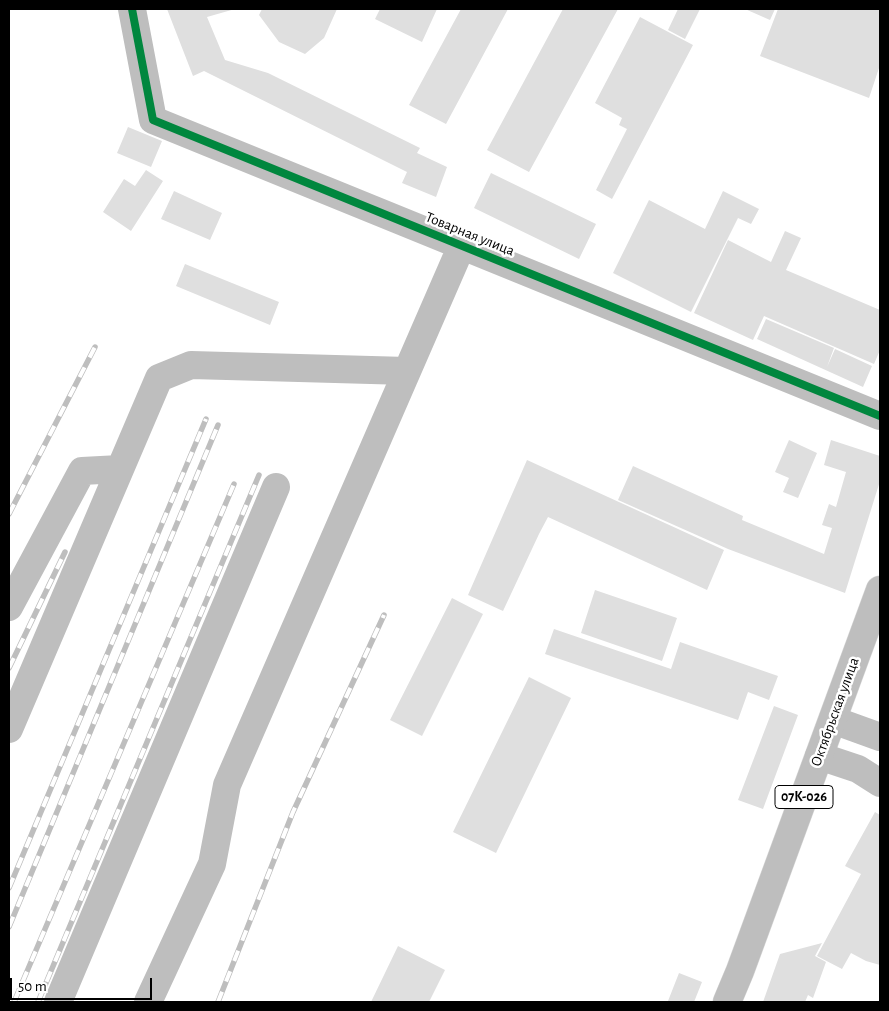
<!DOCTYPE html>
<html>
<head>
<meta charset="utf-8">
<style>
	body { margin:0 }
	#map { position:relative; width:889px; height:1011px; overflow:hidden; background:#fff; font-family:"Alegreya Sans",sans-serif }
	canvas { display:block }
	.frame { position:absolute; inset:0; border:10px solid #000; pointer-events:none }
	.scale { position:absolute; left:10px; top:978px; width:142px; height:22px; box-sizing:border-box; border:2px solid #000; border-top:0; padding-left:6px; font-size:15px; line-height:18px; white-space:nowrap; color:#000; -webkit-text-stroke:4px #fff; paint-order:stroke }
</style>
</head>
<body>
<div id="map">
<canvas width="889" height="1011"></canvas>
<div class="frame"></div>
<div class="scale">50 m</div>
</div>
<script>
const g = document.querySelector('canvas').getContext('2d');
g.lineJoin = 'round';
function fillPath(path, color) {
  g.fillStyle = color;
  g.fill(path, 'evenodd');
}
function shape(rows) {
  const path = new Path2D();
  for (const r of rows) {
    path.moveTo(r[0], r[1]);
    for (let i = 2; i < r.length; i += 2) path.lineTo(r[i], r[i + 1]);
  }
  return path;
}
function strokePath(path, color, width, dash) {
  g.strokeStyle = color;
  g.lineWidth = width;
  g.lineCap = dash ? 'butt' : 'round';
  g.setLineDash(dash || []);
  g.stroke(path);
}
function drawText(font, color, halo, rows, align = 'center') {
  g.font = font + ' "Alegreya Sans",sans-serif';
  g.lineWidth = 5;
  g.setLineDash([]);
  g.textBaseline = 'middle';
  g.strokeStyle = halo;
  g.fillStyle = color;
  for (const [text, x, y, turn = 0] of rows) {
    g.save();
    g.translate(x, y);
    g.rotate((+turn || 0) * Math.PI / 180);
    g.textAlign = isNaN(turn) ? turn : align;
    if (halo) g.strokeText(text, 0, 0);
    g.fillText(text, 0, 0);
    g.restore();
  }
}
fillPath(shape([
	[167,9,235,9,207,17,225,60,268,73,420,148,417,153,447,167,436,197,402,183,407,172,204,71,193,76],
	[262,9,337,9,324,38,305,54,279,42,259,15],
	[380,9,437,9,422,42,375,19],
	[461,9,508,9,446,124,409,105],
	[563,9,618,9,529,172,487,150],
	[678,9,700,9,685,39,668,30],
	[745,9,775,9,770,20],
	[778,9,880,9,880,65,869,98,760,56],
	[640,17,693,45,612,199,596,190,627,129,619,125,622,118,595,103],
	[128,127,162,141,151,167,117,153],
	[146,170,163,181,131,231,103,212,124,179,135,186],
	[491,173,596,224,579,259,474,208],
	[174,191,222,213,210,240,161,219],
	[723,191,759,209,751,224,738,218,691,312,613,273,649,200,705,229],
	[785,231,801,238,786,270,880,310,880,350,874,364,764,316,753,340,694,313,728,240,771,262],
	[185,264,279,302,270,325,176,286],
	[766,319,834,348,827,367,835,349,872,366,863,387,757,339],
	[789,440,817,453,798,498,783,492,789,478,775,472],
	[831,440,880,456,880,481,845,593,728,549,618,500,633,466,743,516,742,520,824,554,832,528,822,525,829,504,836,507,846,472,824,465],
	[527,460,724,550,707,590,548,517,539,534,503,611,468,595],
	[595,590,677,618,662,661,581,633],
	[452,598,483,614,422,736,390,720],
	[554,629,671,669,680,642,778,676,769,700,748,692,738,720,545,654],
	[529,677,571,698,496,853,453,832],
	[774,706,798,715,763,809,738,800],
	[875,812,880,815,880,965,866,961,851,953,842,969,817,956,861,874,845,866],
	[822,943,815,956,826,962,813,998,808,995,805,1002,763,1002,780,954],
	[398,946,445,970,429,1002,371,1002],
	[679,973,702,982,694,1002,668,1001]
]), '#dfdfdf');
const major = shape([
	[727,1002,740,971,880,590]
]);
strokePath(major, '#dbdbdb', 29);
strokePath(shape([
	[132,9,153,120,880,416],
	[9,607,82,471,120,469],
	[833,720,880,737],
	[9,729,159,378,191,365,407,371],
	[819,756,858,769,880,783],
	[58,1002,276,487],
	[148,1002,212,864,227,785,462,245]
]), '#bebebe', 28);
strokePath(major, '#bebebe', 28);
const rail = shape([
	[9,514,95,347],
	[9,668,65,552],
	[9,888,206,419],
	[9,927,218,425],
	[14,1002,234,484],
	[38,1002,259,475],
	[218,1002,293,812,384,615]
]);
strokePath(rail, '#bebebe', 5.5);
strokePath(rail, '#fff', 4, [11]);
strokePath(shape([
	[132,9,153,120,880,416]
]), '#00873e', 8);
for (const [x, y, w] of [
	[804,797,58]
]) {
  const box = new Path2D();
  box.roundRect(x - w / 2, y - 11.5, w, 23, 4);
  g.fillStyle = '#fff';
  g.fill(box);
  strokePath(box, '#000', 1);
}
drawText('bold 14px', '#000', null, [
	["07К-026",804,797]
]);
drawText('15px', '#000', '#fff', [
	["Товарная улица",470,234,22],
	["Октябрьская улица",835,712,-70]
]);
</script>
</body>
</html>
